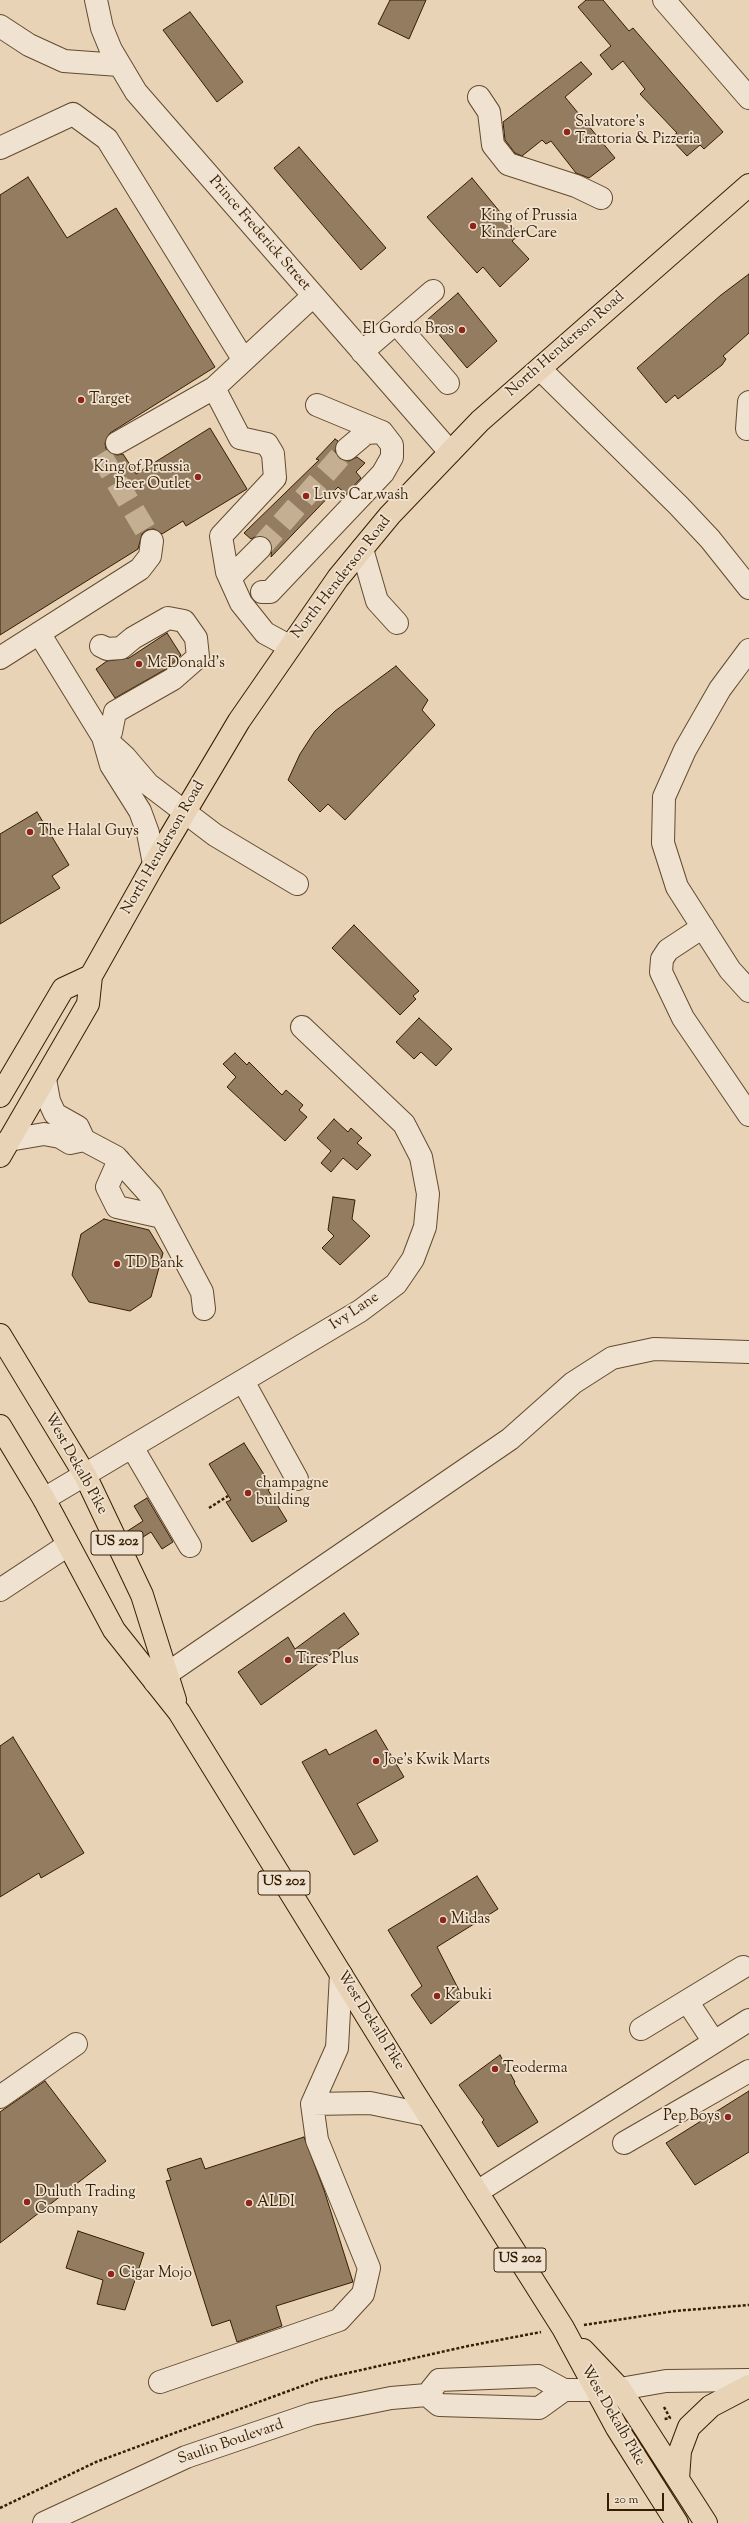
<!DOCTYPE html>
<html>
<head>
<meta charset="utf-8">
<style>
	body { margin:0 }
	#map { position:relative; width:749px; height:2523px; overflow:hidden; background:#e8d3b6; font-family:"Sorts Mill Goudy",serif }
	canvas { display:block }
	.scale { position:absolute; left:607px; top:2493px; width:57px; height:18px; box-sizing:border-box; border:2px solid #361e00; border-top:0; padding-left:5px; font-size:12px; line-height:14px; white-space:nowrap; color:#361e00; -webkit-text-stroke:3px #f0e2d0; paint-order:stroke }
</style>
</head>
<body>
<div id="map">
<canvas width="749" height="2523"></canvas>
<div class="scale">20 m</div>
</div>
<script>
const g = document.querySelector('canvas').getContext('2d');
g.lineJoin = 'round';
function fillPath(path, color) {
  g.fillStyle = color;
  g.fill(path, 'evenodd');
}
function shape(rows) {
  const path = new Path2D();
  for (const r of rows) {
    path.moveTo(r[0], r[1]);
    for (let i = 2; i < r.length; i += 2) path.lineTo(r[i], r[i + 1]);
  }
  return path;
}
function strokePath(path, color, width, dash) {
  g.strokeStyle = color;
  g.lineWidth = width;
  g.lineCap = dash ? 'butt' : 'round';
  g.setLineDash(dash || []);
  g.stroke(path);
}
function drawText(font, color, halo, rows, align = 'center') {
  g.font = font + ' "Sorts Mill Goudy",serif';
  g.lineWidth = 3.5;
  g.setLineDash([]);
  g.textBaseline = 'middle';
  g.strokeStyle = halo;
  g.fillStyle = color;
  for (const [text, x, y, turn = 0] of rows) {
    g.save();
    g.translate(x, y);
    g.rotate((+turn || 0) * Math.PI / 180);
    g.textAlign = isNaN(turn) ? turn : align;
    if (halo) g.strokeText(text, 0, 0);
    g.fillText(text, 0, 0);
    g.restore();
  }
}
const building = shape([
	[390,0,426,0,409,39,378,24,390,0],
	[586,0,603,0,629,31,633,28,723,132,704,149,700,145,687,156,670,138,677,133,640,94,645,89,623,61,612,70,600,55,611,46,578,7,586,0],
	[190,12,243,82,217,102,163,30,190,12],
	[581,62,592,74,565,97,615,158,589,178,576,173,551,141,546,144,542,140,522,156,515,153,505,140,503,122,581,62],
	[299,147,386,248,361,270,274,168,299,147],
	[28,177,67,238,116,208,215,367,110,433,105,443,106,449,117,455,123,454,136,474,210,428,247,489,186,526,183,521,162,534,154,529,147,530,142,534,138,549,0,635,0,195,28,177],
	[472,178,519,235,512,241,529,259,500,287,483,267,477,273,427,217,472,178],
	[749,274,749,333,723,356,726,359,722,365,678,399,675,395,666,403,637,368,721,295,749,274],
	[458,293,497,341,467,368,427,320,458,293],
	[335,439,338,441,335,451,338,457,349,461,357,457,365,463,356,472,361,478,346,494,338,487,271,557,272,545,269,539,257,536,251,539,244,533,319,460,316,459,335,439],
	[167,633,181,655,166,669,115,698,96,669,107,661,129,658,167,633],
	[396,666,428,700,422,710,435,725,345,820,328,804,320,812,288,780,300,754,315,731,335,711,396,666],
	[37,812,69,865,52,876,60,888,0,924,0,834,37,812],
	[354,925,419,991,413,996,416,999,400,1015,332,948,354,925],
	[419,1018,452,1049,436,1066,421,1052,414,1059,396,1042,419,1018],
	[235,1053,247,1065,249,1062,282,1095,286,1090,303,1105,299,1110,307,1117,285,1141,227,1087,236,1077,223,1064,235,1053],
	[334,1119,348,1132,351,1128,362,1138,357,1143,371,1155,357,1170,343,1158,331,1172,321,1163,331,1151,317,1138,334,1119],
	[333,1197,355,1200,352,1219,370,1236,340,1265,322,1248,334,1236,328,1230,333,1197],
	[104,1219,149,1230,163,1253,151,1297,130,1311,89,1302,72,1275,81,1234,104,1219],
	[244,1443,272,1487,268,1490,287,1521,252,1542,226,1502,231,1500,209,1464,244,1443],
	[147,1498,173,1542,162,1549,151,1532,132,1544,126,1532,143,1521,134,1506,147,1498],
	[344,1613,359,1634,261,1705,238,1672,288,1637,295,1649,344,1613],
	[376,1730,404,1777,357,1804,378,1841,354,1855,302,1762,326,1749,329,1755,376,1730],
	[13,1737,84,1853,41,1878,39,1873,0,1897,0,1746,13,1737],
	[477,1876,498,1909,437,1947,463,1998,431,2024,411,1995,422,1986,388,1930,477,1876],
	[500,2055,515,2082,514,2083,538,2122,498,2147,482,2122,484,2120,459,2085,500,2055],
	[45,2081,106,2161,0,2243,0,2112,45,2081],
	[749,2091,749,2152,695,2185,666,2143,749,2091],
	[304,2137,324,2190,353,2282,276,2306,282,2326,237,2342,230,2320,212,2326,166,2181,171,2180,167,2169,201,2158,205,2169,304,2137],
	[78,2231,144,2253,125,2310,97,2304,103,2280,66,2268,78,2231]
]);
fillPath(building, '#937c5f');
strokePath(building, '#361e00', 1);
strokePath(shape([
	[100,454,152,541],
	[260,548,347,449]
]), '#c4af92', 22, [22, 11]);
const minor = shape([
	[96,0,102,28,111,50,136,92,450,452],
	[664,0,749,98],
	[0,26,29,45,64,61,119,65],
	[479,97,489,112,493,145,508,164,576,186,601,198],
	[0,148,73,114,107,139,243,359],
	[396,323,448,383],
	[362,352,433,291],
	[540,369,679,506,710,539,749,588],
	[214,388,240,438,267,444,273,454,275,478,221,536,227,572,241,603,265,633,289,646],
	[317,405,382,432],
	[747,429,749,402],
	[117,443,214,388,313,296],
	[362,549,377,601,397,623],
	[231,577,260,548],
	[262,592,270,592,383,473,392,457,392,445,382,432,366,433,347,449],
	[39,633,103,737,111,765,140,811,148,833,154,864],
	[101,646,107,649,121,648,133,638,168,618,184,621,196,638,198,657,173,679,115,712,111,732],
	[749,650,720,689,685,750,664,797,663,843,677,887,730,970,749,991],
	[0,658,140,569,150,556,152,541],
	[104,738,125,757,148,784,215,835,297,884],
	[703,927,668,950,662,959,661,972,683,1018,749,1115],
	[45,1079,49,1101,55,1114,78,1127,84,1140,116,1157,151,1196,202,1292,204,1309],
	[9,1140,44,1134,60,1137,70,1143,84,1140],
	[119,1160,107,1187,117,1207,162,1217],
	[243,1381,297,1479],
	[132,1447,190,1546],
	[44,1499,360,1311,396,1284,413,1259,425,1227,428,1194,421,1157,404,1124,302,1027],
	[0,1590,68,1545],
	[155,1682,510,1439,573,1383,612,1358,654,1349,749,1352],
	[687,2001,714,2042],
	[641,2029,743,1967],
	[0,2097,76,2044],
	[312,2104,370,2103,428,2115],
	[624,2143,749,2071],
	[477,2192,749,2020],
	[160,2382,339,2320,363,2294,369,2268,317,2140,312,2104,337,2048,341,1974],
	[427,2395,439,2405,539,2408,564,2390],
	[44,2523,186,2457,312,2414,391,2398,427,2395,439,2380,538,2376,564,2390,597,2390,620,2389,666,2381,749,2380]
]);
const major = shape([
	[0,1096,63,989,91,976],
	[0,1156,88,1004,91,976,154,864,239,721,338,578,390,515,480,421,749,185]
]);
const highway = shape([
	[0,1335,85,1475,142,1595,175,1700],
	[0,1426,44,1499,114,1630,179,1712,413,2091,563,2328,617,2428,677,2523],
	[583,2350,620,2389,706,2523],
	[678,2479,680,2451,689,2427,711,2406,749,2386]
]);
strokePath(minor, '#624b2e', 24);
strokePath(major, '#361e00', 24);
strokePath(highway, '#361e00', 24);
strokePath(shape([
	[209,1508,228,1496],
	[584,2325,675,2311,749,2305],
	[664,2407,670,2418,664,2419],
	[0,2508,96,2462,321,2379,468,2346,541,2332]
]), '#361e00', 2.5, [3, 2]);
strokePath(minor, '#f0e2d0', 22);
strokePath(major, '#e8d3b6', 22);
strokePath(highway, '#e8d3b6', 22);
for (const [x, y, r, color] of [
	[567,132,4,"#8f2418"],
	[473,226,4,"#8f2418"],
	[462,330,4,"#8f2418"],
	[81,400,4,"#8f2418"],
	[198,477,4,"#8f2418"],
	[306,496,4,"#8f2418"],
	[139,664,4,"#8f2418"],
	[30,832,4,"#8f2418"],
	[117,1264,4,"#8f2418"],
	[248,1493,4,"#8f2418"],
	[288,1660,4,"#8f2418"],
	[376,1761,4,"#8f2418"],
	[443,1920,4,"#8f2418"],
	[437,1996,4,"#8f2418"],
	[495,2069,4,"#8f2418"],
	[728,2117,4,"#8f2418"],
	[27,2202,4,"#8f2418"],
	[249,2203,4,"#8f2418"],
	[111,2274,4,"#8f2418"]
]) {
  const dot = new Path2D();
  dot.arc(x, y, r, 0, 2 * Math.PI);
  g.fillStyle = color;
  g.fill(dot);
  strokePath(dot, '#f0e2d0', 1.5);
}
for (const [x, y, w] of [
	[117,1543,52],
	[284,1883,52],
	[520,2260,52]
]) {
  const box = new Path2D();
  box.roundRect(x - w / 2, y - 12, w, 24, 3);
  g.fillStyle = '#f0e2d0';
  g.fill(box);
  strokePath(box, '#361e00', 1);
}
drawText('bold 14px', '#361e00', null, [
	["US 202",117,1543],
	["US 202",284,1883],
	["US 202",520,2260]
]);
drawText('15px', '#361e00', '#f0e2d0', [
	["Salvatore’s",575,123],
	["Trattoria & Pizzeria",575,140],
	["King of Prussia",481,217],
	["KinderCare",481,234],
	["El Gordo Bros",454,330,"right"],
	["Target",89,400],
	["King of Prussia",190,468,"right"],
	["Beer Outlet",190,485,"right"],
	["Luvs Car wash",314,496],
	["McDonald's",147,664],
	["The Halal Guys",38,832],
	["TD Bank",125,1264],
	["champagne",256,1484],
	["building",256,1501],
	["Tires Plus",296,1660],
	["Joe's Kwik Marts",384,1761],
	["Midas",451,1920],
	["Kabuki",445,1996],
	["Teoderma",503,2069],
	["Pep Boys",720,2117,"right"],
	["Duluth Trading",35,2193],
	["Company",35,2210],
	["ALDI",257,2203],
	["Cigar Mojo",119,2274]
], 'left');
drawText('15px', '#361e00', '#f0e2d0', [
	["Prince Frederick Street",259,234,49],
	["North Henderson Road",566,345,-41],
	["North Henderson Road",342,578,-52],
	["North Henderson Road",164,848,-60],
	["Ivy Lane",355,1312,-34],
	["West Dekalb Pike",75,1464,61],
	["West Dekalb Pike",370,2021,58],
	["West Dekalb Pike",612,2416,60],
	["Saulin Boulevard",231,2443,-19]
]);
</script>
</body>
</html>
